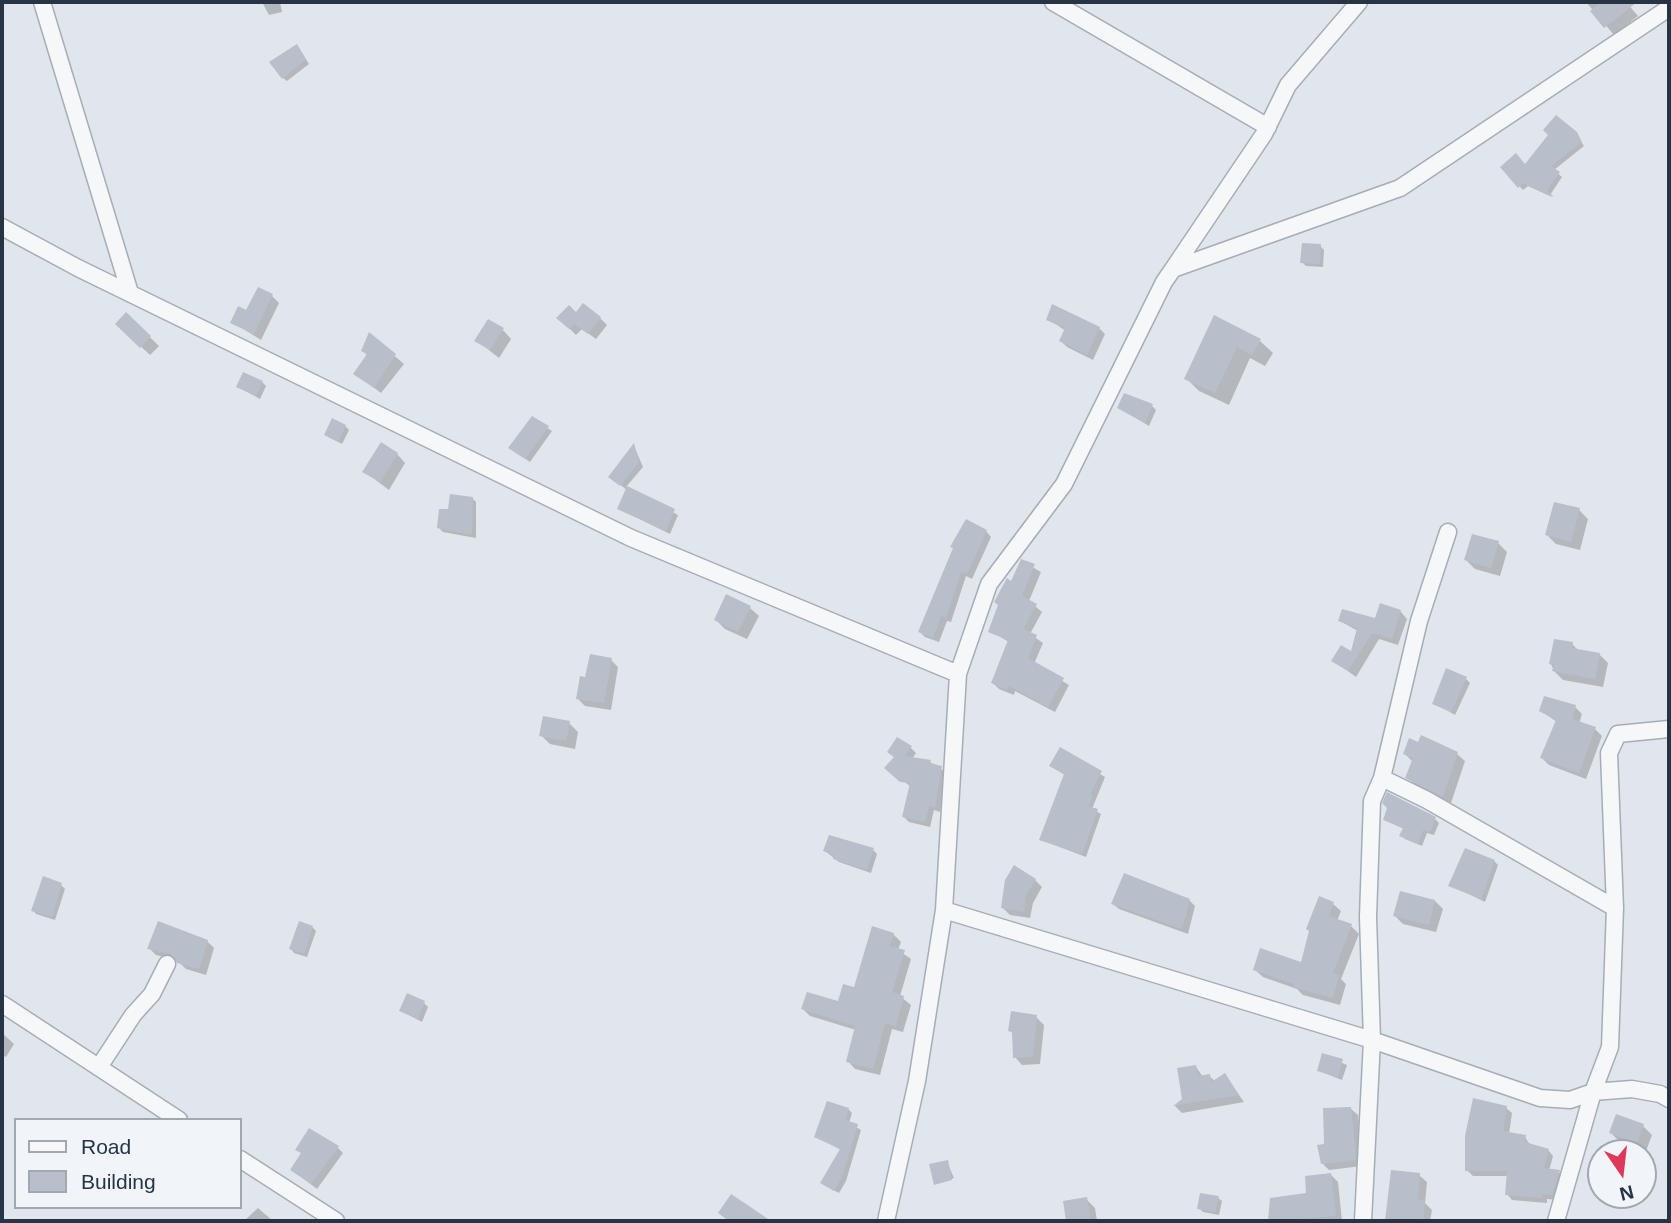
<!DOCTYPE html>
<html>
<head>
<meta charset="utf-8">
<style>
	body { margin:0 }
	#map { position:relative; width:1671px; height:1223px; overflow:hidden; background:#e1e6ec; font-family:Helvetica,sans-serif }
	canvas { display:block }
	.frame { position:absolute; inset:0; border:4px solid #273446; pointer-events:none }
	.legend { position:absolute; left:14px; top:1118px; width:228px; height:91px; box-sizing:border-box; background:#f1f5f9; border:2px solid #a0a8b1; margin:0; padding:9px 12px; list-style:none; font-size:21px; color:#273446 }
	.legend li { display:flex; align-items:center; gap:14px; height:35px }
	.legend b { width:35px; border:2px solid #a0a8b1 }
	.north { position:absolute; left:1587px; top:1139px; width:70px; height:70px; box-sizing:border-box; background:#f1f5f9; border:2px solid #a0a8b1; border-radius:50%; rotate:166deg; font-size:19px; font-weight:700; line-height:28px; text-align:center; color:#273446 }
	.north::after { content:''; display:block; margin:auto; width:24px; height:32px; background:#de395a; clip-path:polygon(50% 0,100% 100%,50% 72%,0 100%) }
</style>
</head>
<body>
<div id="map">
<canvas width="1671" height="1223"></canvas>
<div class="frame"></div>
<ul class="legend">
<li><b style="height:9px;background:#f5f7f9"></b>Road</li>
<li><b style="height:19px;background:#b8bfca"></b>Building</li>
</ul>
<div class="north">N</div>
</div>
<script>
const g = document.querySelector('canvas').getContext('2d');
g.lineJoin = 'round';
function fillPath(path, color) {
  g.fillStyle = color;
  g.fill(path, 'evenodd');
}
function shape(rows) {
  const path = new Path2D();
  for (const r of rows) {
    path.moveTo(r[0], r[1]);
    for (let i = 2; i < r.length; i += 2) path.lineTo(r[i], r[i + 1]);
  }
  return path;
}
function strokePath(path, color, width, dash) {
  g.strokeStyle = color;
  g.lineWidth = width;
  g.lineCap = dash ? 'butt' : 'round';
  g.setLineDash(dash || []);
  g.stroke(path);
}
fillPath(shape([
	[262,2,280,2,282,12,269,15],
	[1586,2,1626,2,1638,16,1614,35],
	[300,50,309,64,287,81,283,78],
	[1575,133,1584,146,1554,170,1562,177,1550,195,1552,197,1528,186,1523,190,1502,167,1526,167],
	[1320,246,1324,250,1323,267,1306,266,1302,262],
	[272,296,279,303,261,340,232,322],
	[126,314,159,346,150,355,117,324],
	[577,315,600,318,607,325,596,339,582,329,576,335,559,318],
	[1215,317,1260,341,1273,353,1265,366,1250,358,1229,405,1199,391,1186,378],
	[1048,319,1099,328,1105,334,1093,360,1067,347,1061,341,1066,331],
	[503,330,511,339,499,358,476,340],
	[370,335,404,364,381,393,356,374,368,356,363,351],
	[262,382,266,386,260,399,238,387],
	[1152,406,1156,410,1149,426,1119,408],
	[532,418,552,431,530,462,514,451],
	[345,426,349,430,342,444,326,435],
	[634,446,643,467,626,487,678,515,670,534,619,509,627,490,614,480],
	[397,454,405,463,389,490,365,472],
	[472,498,476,502,476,538,443,532,439,528],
	[1579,510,1588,519,1580,550,1556,544,1547,535],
	[986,531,991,537,972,579,966,576,951,622,947,621,939,642,925,637,920,632],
	[1498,543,1507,552,1500,576,1475,569,1466,560],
	[1022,561,1041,572,1029,601,1042,612,1030,634,1043,643,1034,664,1069,685,1055,712,1015,691,1014,695,999,689,993,683,1009,642,990,631],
	[1381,605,1401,612,1407,619,1398,645,1379,639,1356,677,1334,661,1352,654,1358,631,1340,621,1376,620],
	[750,608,759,616,747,639,725,629,716,620],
	[1572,644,1579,651,1599,654,1608,663,1603,687,1563,680,1554,671,1551,664],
	[611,660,618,667,611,710,585,706,578,699,587,679],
	[1466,679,1470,683,1455,715,1434,703],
	[1575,707,1582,714,1579,724,1595,729,1602,736,1586,779,1549,765,1542,758,1557,722,1541,711],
	[569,723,578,732,575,749,550,744,541,735],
	[911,748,916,753,912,759,930,762,947,773,940,812,934,810,930,827,909,822,904,817,911,787,887,768,895,758,889,752],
	[1061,750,1105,777,1092,809,1101,814,1086,857,1041,840,1065,775,1055,769],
	[1405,754,1457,754,1465,761,1451,803,1415,785,1407,777,1412,761],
	[1435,819,1439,823,1434,835,1427,833,1422,846,1405,839,1402,836,1404,829,1385,820],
	[873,850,877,854,871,873,839,862,825,851],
	[1494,861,1498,865,1485,902,1450,885],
	[1035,880,1042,887,1033,903,1030,918,1010,915,1003,908],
	[61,885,65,889,55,920,36,914,33,910],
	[1189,900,1195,906,1188,934,1119,909,1113,904],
	[1435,901,1443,909,1436,932,1403,924,1395,916],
	[1333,904,1341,911,1337,921,1351,926,1359,934,1341,979,1346,984,1340,1005,1303,995,1297,989,1263,977,1255,970,1302,964],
	[312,927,316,931,307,957,294,953,291,949],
	[893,934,901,942,898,950,911,959,900,996,911,1005,903,1032,892,1029,880,1075,855,1069,848,1061,856,1030,810,1016,803,1009,839,1003,855,989],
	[207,941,214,948,206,975,186,969,177,960,156,955,149,948],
	[424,1003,428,1007,422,1022,401,1011],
	[1036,1017,1044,1025,1040,1064,1022,1065,1015,1057,1014,1034,1010,1031],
	[2,1033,14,1044,6,1057,2,1055],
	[1323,1055,1347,1065,1342,1080,1319,1071],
	[1196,1067,1203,1077,1209,1076,1215,1081,1225,1075,1244,1102,1182,1113,1175,1106,1184,1100],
	[1506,1108,1512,1113,1509,1134,1525,1137,1530,1145,1548,1150,1553,1156,1549,1171,1559,1172,1564,1177,1558,1200,1547,1199,1547,1203,1512,1200,1507,1194,1509,1176,1473,1176,1467,1170],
	[848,1109,852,1113,849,1123,861,1130,846,1181,839,1193,826,1186,841,1150,816,1136],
	[1351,1109,1358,1115,1362,1166,1329,1170,1322,1163,1326,1146],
	[1643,1126,1652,1135,1646,1151,1620,1142,1611,1133],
	[337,1147,343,1153,317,1189,292,1170],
	[947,1162,954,1178,936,1182],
	[1392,1172,1419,1175,1427,1182,1425,1203,1432,1210,1430,1221,1387,1221],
	[1330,1174,1338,1182,1342,1221,1269,1221,1272,1200,1308,1195],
	[1218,1198,1222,1201,1219,1215,1203,1212,1199,1208],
	[1086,1199,1095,1208,1097,1221,1068,1221,1065,1203],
	[258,1208,273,1221,244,1221]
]), '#0003');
fillPath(shape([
	[1601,2,1637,2,1604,28,1590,11],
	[297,44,306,59,282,79,269,62],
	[1556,115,1577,132,1582,142,1551,166,1560,172,1547,190,1554,197,1523,183,1518,188,1500,167,1516,153,1525,164,1548,135,1543,130],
	[1302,243,1321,244,1320,264,1300,263],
	[258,287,273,294,254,334,230,323,238,306,246,310],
	[583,303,601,317,588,334,574,324,569,329,556,318,569,305,576,312],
	[1052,304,1100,327,1087,355,1059,341,1065,328,1046,320],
	[126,312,151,336,140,348,115,324],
	[1214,315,1261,339,1252,355,1237,347,1215,393,1184,379],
	[488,319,504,328,490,350,474,341],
	[369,332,396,354,374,388,353,374,367,354,361,351],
	[243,372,263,381,256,396,236,387],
	[1124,393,1153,404,1145,423,1117,408],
	[532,416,549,426,525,459,508,448],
	[332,418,346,425,338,442,324,435],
	[381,442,398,453,380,482,362,472],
	[634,443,639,462,620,486,608,477],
	[627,486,675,509,666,531,617,509],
	[450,494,473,497,472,535,437,528,439,509,448,509],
	[1554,502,1580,508,1571,542,1545,535],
	[966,519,987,530,967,574,961,572,946,618,941,616,933,638,918,632,953,548,950,547],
	[1472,534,1499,541,1491,568,1464,560],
	[1021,559,1035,564,1022,596,1037,604,1023,629,1037,635,1028,658,1064,678,1048,707,1009,686,1007,690,991,683,1008,640,988,632,998,605,994,602,1007,578,1011,581],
	[726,594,751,606,738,632,714,620],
	[1380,603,1401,610,1392,639,1372,633,1348,671,1331,661,1341,645,1351,651,1357,628,1338,621,1342,609,1375,618],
	[1554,639,1573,642,1572,648,1600,653,1595,679,1552,671,1554,665,1549,664],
	[590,654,612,658,604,703,576,699,580,676,585,677],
	[1446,668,1467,677,1451,712,1432,704],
	[1544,696,1576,705,1572,719,1596,727,1579,773,1540,758,1556,720,1539,711],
	[543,716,570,721,566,741,539,736],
	[1421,735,1458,752,1443,797,1405,778,1413,758,1403,754,1409,738,1418,742],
	[897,737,912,746,905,756,931,760,930,763,942,766,935,808,929,806,925,822,902,817,910,783,900,782,884,768,894,757,887,752],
	[1060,747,1102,771,1090,794,1093,796,1088,806,1098,809,1082,854,1039,840,1064,774,1049,766],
	[1387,792,1436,817,1430,832,1423,830,1418,844,1399,836,1403,828,1383,820,1387,808,1382,803],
	[829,835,874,848,867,870,833,859,834,855,823,851],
	[1465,848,1495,860,1481,899,1448,886],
	[1014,865,1036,879,1026,895,1024,912,1001,908,1005,880],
	[1124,873,1190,899,1182,929,1111,904],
	[43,876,62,883,52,917,31,911],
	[1400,891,1435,900,1429,925,1393,916],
	[1319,896,1334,902,1329,916,1352,924,1333,973,1339,975,1333,998,1293,987,1294,984,1253,970,1260,948,1301,962,1309,931,1306,929],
	[158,921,208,940,199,969,177,963,171,954,147,949],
	[299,921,313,926,304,954,289,949],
	[872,926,894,933,890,946,905,950,892,992,904,996,896,1026,885,1023,873,1069,846,1062,855,1026,801,1009,807,992,838,1001,843,984,854,987],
	[407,993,425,1001,418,1019,399,1011],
	[1011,1011,1037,1015,1033,1057,1013,1058,1012,1032,1008,1031],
	[1322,1053,1343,1059,1338,1077,1317,1071],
	[1196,1065,1198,1076,1210,1074,1211,1082,1225,1073,1239,1095,1173,1106,1182,1099,1177,1068],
	[1473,1098,1507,1106,1503,1131,1526,1135,1525,1142,1549,1149,1544,1168,1560,1170,1552,1195,1542,1194,1542,1198,1505,1195,1507,1171,1465,1171,1465,1136],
	[827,1101,849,1108,845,1120,858,1124,842,1177,834,1191,820,1183,840,1149,814,1137],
	[1351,1107,1356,1160,1321,1164,1317,1145,1324,1144,1323,1108],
	[1616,1114,1644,1124,1637,1143,1609,1133],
	[309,1128,339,1146,311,1184,290,1170,301,1153,295,1150],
	[948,1160,952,1180,934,1185,929,1164],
	[1391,1170,1420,1173,1418,1200,1425,1201,1423,1221,1385,1221],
	[1331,1173,1336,1216,1268,1221,1270,1198,1306,1193,1305,1176],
	[1200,1193,1219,1196,1215,1212,1197,1209],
	[731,1194,749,1206,771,1221,729,1221,718,1213],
	[1087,1197,1091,1221,1066,1221,1063,1201]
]), '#b8bfca');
const minor = shape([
	[42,2,130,293],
	[1053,2,1268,127],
	[2,227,78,268,631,538,958,674],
	[1173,269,1264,134,1288,85,1359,2],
	[1382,778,1419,621,1448,532],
	[944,910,1372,1040,1540,1098,1570,1100,1593,1092,1632,1089,1660,1094,1669,1099],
	[2,1004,179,1120],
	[99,1067,133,1015,152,994,167,964],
	[240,1159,336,1221],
	[886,1221,917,1081,944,910,958,674,989,584,1064,484,1164,282,1173,269,1400,188,1669,8],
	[1363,1221,1372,1040,1368,917,1372,801,1382,778,1427,800,1615,908],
	[1556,1221,1593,1092,1610,1047,1615,908,1609,753,1618,734,1669,729]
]);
strokePath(minor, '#a5adb7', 19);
strokePath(minor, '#f5f7f9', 16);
</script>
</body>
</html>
